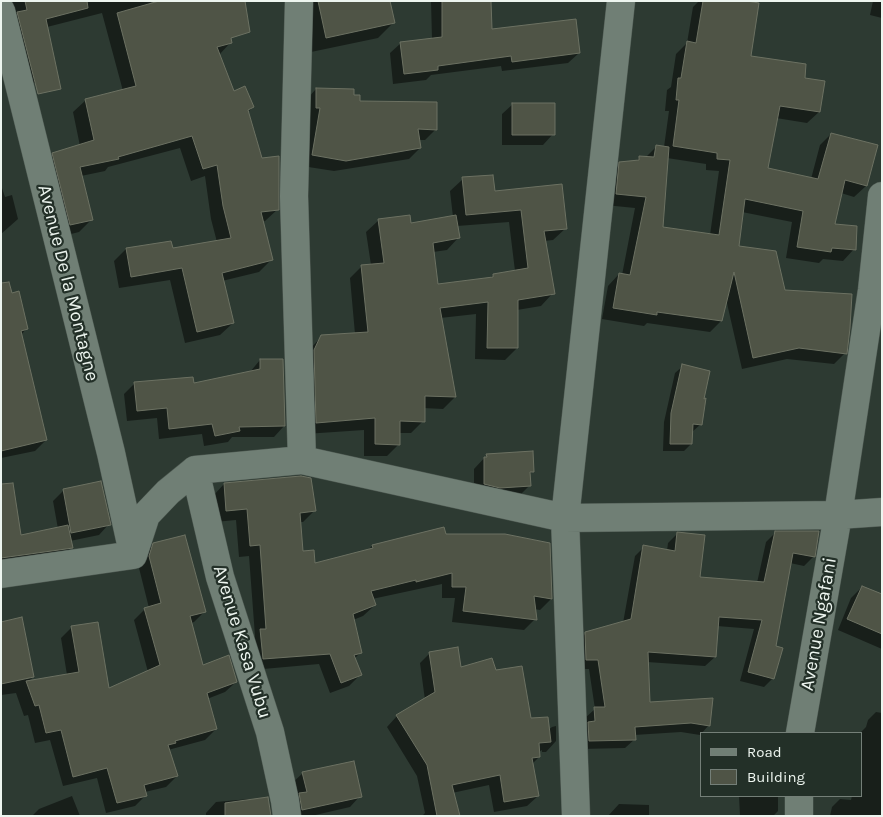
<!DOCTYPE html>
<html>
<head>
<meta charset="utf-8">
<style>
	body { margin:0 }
	#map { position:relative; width:883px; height:817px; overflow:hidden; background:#2d3a32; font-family:Karla,sans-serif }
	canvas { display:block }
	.frame { position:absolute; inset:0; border:2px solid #edf5ef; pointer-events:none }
	.legend { position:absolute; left:700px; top:732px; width:162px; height:65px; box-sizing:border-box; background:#233028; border:1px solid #747f78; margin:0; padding:6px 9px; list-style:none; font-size:15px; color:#edf5ef }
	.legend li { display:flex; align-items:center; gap:10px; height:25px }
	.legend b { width:25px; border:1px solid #747f78 }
</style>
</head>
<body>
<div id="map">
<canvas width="883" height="817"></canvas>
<div class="frame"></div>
<ul class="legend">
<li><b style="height:6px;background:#707f75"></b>Road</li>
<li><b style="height:14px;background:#4f5446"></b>Building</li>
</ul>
</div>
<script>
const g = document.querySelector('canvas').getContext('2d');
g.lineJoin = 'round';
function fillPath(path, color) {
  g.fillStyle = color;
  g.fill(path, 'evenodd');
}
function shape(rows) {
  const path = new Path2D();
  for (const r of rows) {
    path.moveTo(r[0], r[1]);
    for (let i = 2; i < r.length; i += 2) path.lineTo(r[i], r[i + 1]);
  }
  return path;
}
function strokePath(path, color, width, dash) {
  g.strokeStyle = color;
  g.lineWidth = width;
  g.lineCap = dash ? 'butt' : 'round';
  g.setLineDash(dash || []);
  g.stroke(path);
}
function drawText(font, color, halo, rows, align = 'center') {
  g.font = font + ' Karla,sans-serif';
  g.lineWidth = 4.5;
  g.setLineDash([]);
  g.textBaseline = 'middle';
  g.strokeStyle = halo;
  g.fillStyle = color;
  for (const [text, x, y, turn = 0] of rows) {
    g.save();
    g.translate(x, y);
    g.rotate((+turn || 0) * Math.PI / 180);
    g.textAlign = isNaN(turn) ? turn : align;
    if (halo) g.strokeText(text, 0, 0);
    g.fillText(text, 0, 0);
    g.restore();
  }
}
fillPath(shape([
	[1,1,153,1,137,14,231,42,219,55,233,93,253,107,248,112,278,209,265,221,262,222,271,260,259,272,222,281,233,323,220,335,185,343,170,280,119,288,114,261,126,249,172,249,217,242,211,219,205,176,191,181,180,148,108,167,105,171,81,176,92,219,79,232,59,237,41,166,53,154,80,146,73,112,86,100,123,91,102,13,47,27,43,81,21,86],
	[305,1,389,1,394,22,378,38,311,52],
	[431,1,490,1,490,30,579,53,568,63,502,71,501,66,431,75,426,80,393,84,390,53,401,43,432,39],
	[699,1,739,1,749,57,803,79,819,112,807,123,776,118,767,169,811,179,820,145,831,134,876,146,866,186,854,197,841,193,834,225,854,249,843,261,823,259,819,263,786,258,792,222,742,212,737,247,845,353,834,364,787,359,742,369,726,299,721,321,710,332,647,323,644,326,602,319,608,286,619,274,622,275,635,208,605,205,608,175,620,164,635,162,640,157,645,158,657,146,664,147,669,111,665,111,667,90,671,87,676,54,687,43,693,7],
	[667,158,706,164,706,170,719,171,710,235,661,228],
	[873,1,882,1,882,18,870,15],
	[316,89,352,96,359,103,436,129,425,140,418,140,420,148,409,159,334,171,302,166,310,118,306,118,306,100],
	[513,104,553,134,543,145,502,145,502,114],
	[463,179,566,228,553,240,544,241,553,293,541,306,517,310,517,348,505,360,475,359,476,314,440,318,455,397,443,409,423,408,423,421,411,433,399,433,399,444,387,456,364,456,364,430,305,434,310,349,322,336,355,334,350,278,362,266,371,265,366,232,379,220,410,225,453,217,450,191],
	[509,222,515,271,493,275,489,279,437,285,433,252,447,250,459,237,457,226],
	[1,185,5,197,12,195,18,219,1,234],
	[1,297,26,329,21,335,46,440,35,451,1,458],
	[260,360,284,426,274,437,232,437,228,442,204,446,202,434,159,439,157,418,127,421,124,394,134,384,193,385,250,372],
	[683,366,702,400,701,424,692,432,691,444,684,451,663,451,664,422,675,373],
	[487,455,533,471,529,475,530,485,519,496,474,494,474,469],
	[224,484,314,511,303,522,300,522,302,553,314,564,368,550,372,546,445,536,551,599,540,610,534,609,535,619,524,630,452,622,455,598,442,598,442,584,372,599,375,605,363,616,353,620,360,653,354,659,360,675,349,686,330,693,319,664,252,670,249,642,255,636,249,556,239,557,236,520,215,522,213,496],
	[64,490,109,524,99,535,70,541,72,547,61,558,1,567,1,520,20,536,58,529,53,501],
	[775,533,814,556,804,566,790,563,775,647,773,678,764,687,740,681,754,629,717,626,715,657,705,666,647,662,648,703,709,725,700,735,681,732,634,735,635,739,625,748,580,749,585,718,595,709,589,669,577,669,576,643,586,633,623,623,635,556,644,547,667,551,668,543,677,534,699,578,757,583,766,542],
	[154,544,205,611,194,622,191,623,202,666,236,682,225,692,207,699,216,729,205,740,168,750,177,776,166,787,145,792,146,795,135,806,106,813,97,778,63,786,50,740,35,743,28,715,24,716,16,693,1,695,1,623,33,677,28,682,67,675,61,638,72,627,108,690,148,672,134,620,145,609,149,608,139,568,143,555],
	[862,587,882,596,882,649,838,630,851,598],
	[430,653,460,669,495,672,530,719,548,730,552,727,556,726,556,741,546,752,542,752,542,750,539,752,539,757,532,764,538,796,527,806,494,812,489,785,452,793,459,816,422,816,425,813,417,776,387,727,397,716,425,700,420,663],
	[876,712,882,713,882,816,830,816,832,807,840,799,851,800,852,796,862,796,862,733,860,733,866,727,868,720],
	[303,773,360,796,350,807,311,816,291,816,292,783],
	[72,796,80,816,32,816,39,809],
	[739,796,778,796,778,811,773,816,740,816],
	[249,799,271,816,206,816,206,813,216,802],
	[619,804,649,805,649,816,608,816]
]), '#0007');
const building = shape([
	[25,1,87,1,88,8,46,19,61,89,38,94,17,12,27,10,25,1],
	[159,1,245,1,250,32,231,38,232,43,217,47,234,91,245,86,254,107,248,110,262,158,279,156,279,210,261,212,273,260,222,273,234,323,197,332,182,268,131,277,126,248,171,241,173,248,231,238,223,206,217,165,203,169,192,136,118,157,119,159,80,167,93,220,70,225,52,153,94,140,85,99,136,86,117,13,159,1],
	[318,1,390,1,395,23,326,38,318,1],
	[442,1,491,1,492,29,576,19,580,53,512,62,511,56,438,66,438,70,404,74,400,42,442,37,442,1],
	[703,1,747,1,759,3,751,56,806,64,805,78,825,81,820,112,780,106,768,168,818,179,831,133,878,145,867,186,845,180,835,224,857,226,856,250,832,248,831,252,797,247,803,211,745,199,739,246,776,251,785,290,852,294,850,328,847,354,799,348,753,358,734,272,722,321,657,312,657,315,613,308,619,273,630,275,646,197,616,194,619,162,639,160,639,156,654,157,656,145,669,147,663,227,719,235,730,160,717,159,717,153,673,146,679,100,676,100,678,78,681,78,687,41,696,43,703,1],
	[316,88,354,89,354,95,360,95,360,101,437,102,437,130,418,129,421,148,346,161,312,155,320,108,316,108,316,88],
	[512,103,555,103,555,135,512,135,512,103],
	[493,175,495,191,562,184,567,229,544,231,555,294,518,300,518,348,487,348,488,302,440,308,456,397,425,396,425,422,400,421,400,445,375,444,375,418,316,423,314,350,321,335,368,332,361,265,384,263,378,219,410,215,411,223,456,215,460,238,433,243,438,284,493,277,493,274,528,268,521,210,466,215,462,177,493,175],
	[9,282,12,293,19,291,28,329,21,331,47,440,1,451,1,283,9,282],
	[260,359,283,359,285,426,239,427,240,431,215,436,212,424,169,429,167,408,137,411,134,382,193,377,194,383,260,369,260,359],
	[682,364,710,371,704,399,706,398,702,425,693,424,692,444,670,444,671,413,682,364],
	[533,451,534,472,530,472,531,486,500,488,484,484,484,457,487,457,486,454,533,451],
	[301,476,311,478,316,511,300,513,303,551,314,550,315,563,373,548,372,545,444,527,446,534,505,534,550,543,552,599,534,596,537,620,463,611,466,587,452,587,452,573,416,582,416,580,371,591,376,605,353,614,362,653,354,655,362,675,341,683,330,654,263,659,260,629,266,629,260,545,250,546,247,509,226,511,224,483,301,476],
	[101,481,111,525,71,533,63,489,101,481],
	[13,483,21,535,68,525,73,548,1,558,1,484,13,483],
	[775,531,819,531,815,557,793,553,776,646,783,648,774,679,748,672,762,620,719,617,716,657,648,652,650,702,713,698,710,726,691,723,635,727,636,740,589,741,588,722,595,721,594,707,605,707,598,660,586,660,585,632,631,619,643,545,675,551,677,532,705,535,700,577,764,582,775,531],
	[185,535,206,612,190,616,203,665,229,655,237,682,207,693,217,729,175,741,176,743,168,745,178,776,144,785,147,796,117,803,107,768,73,777,61,730,46,733,39,705,35,706,26,681,79,672,71,626,98,622,109,688,160,665,144,608,161,603,149,556,153,543,185,535],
	[862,586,882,594,882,634,847,619,862,586],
	[22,617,34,677,1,684,1,622,22,617],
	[458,647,461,667,492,658,496,670,522,666,531,718,548,717,551,742,539,743,540,757,532,758,539,796,504,802,500,775,452,785,460,816,437,816,427,765,396,715,435,692,429,652,458,647],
	[354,761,362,797,302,810,299,793,307,792,302,772,354,761],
	[268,797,271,816,225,816,225,803,268,797]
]);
fillPath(building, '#4f5446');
strokePath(building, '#6c7162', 1);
const street = shape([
	[299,1,294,196,302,460],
	[1,11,111,453,133,553],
	[195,470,220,577,270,732,285,801,287,816],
	[1,574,133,555,146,515,168,492,195,470,302,460,565,518,838,515,882,512],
	[800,733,838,515,872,290,882,196],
	[799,796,799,816],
	[576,816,565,518,621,1]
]);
strokePath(street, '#4d5851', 29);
strokePath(street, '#707f75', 28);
drawText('19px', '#edf5ef', '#233028', [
	["Avenue De la Montagne",68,283,76],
	["Avenue Ngafani",819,624,-80],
	["Avenue Kasa Vubu",242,642,73]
]);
</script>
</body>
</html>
